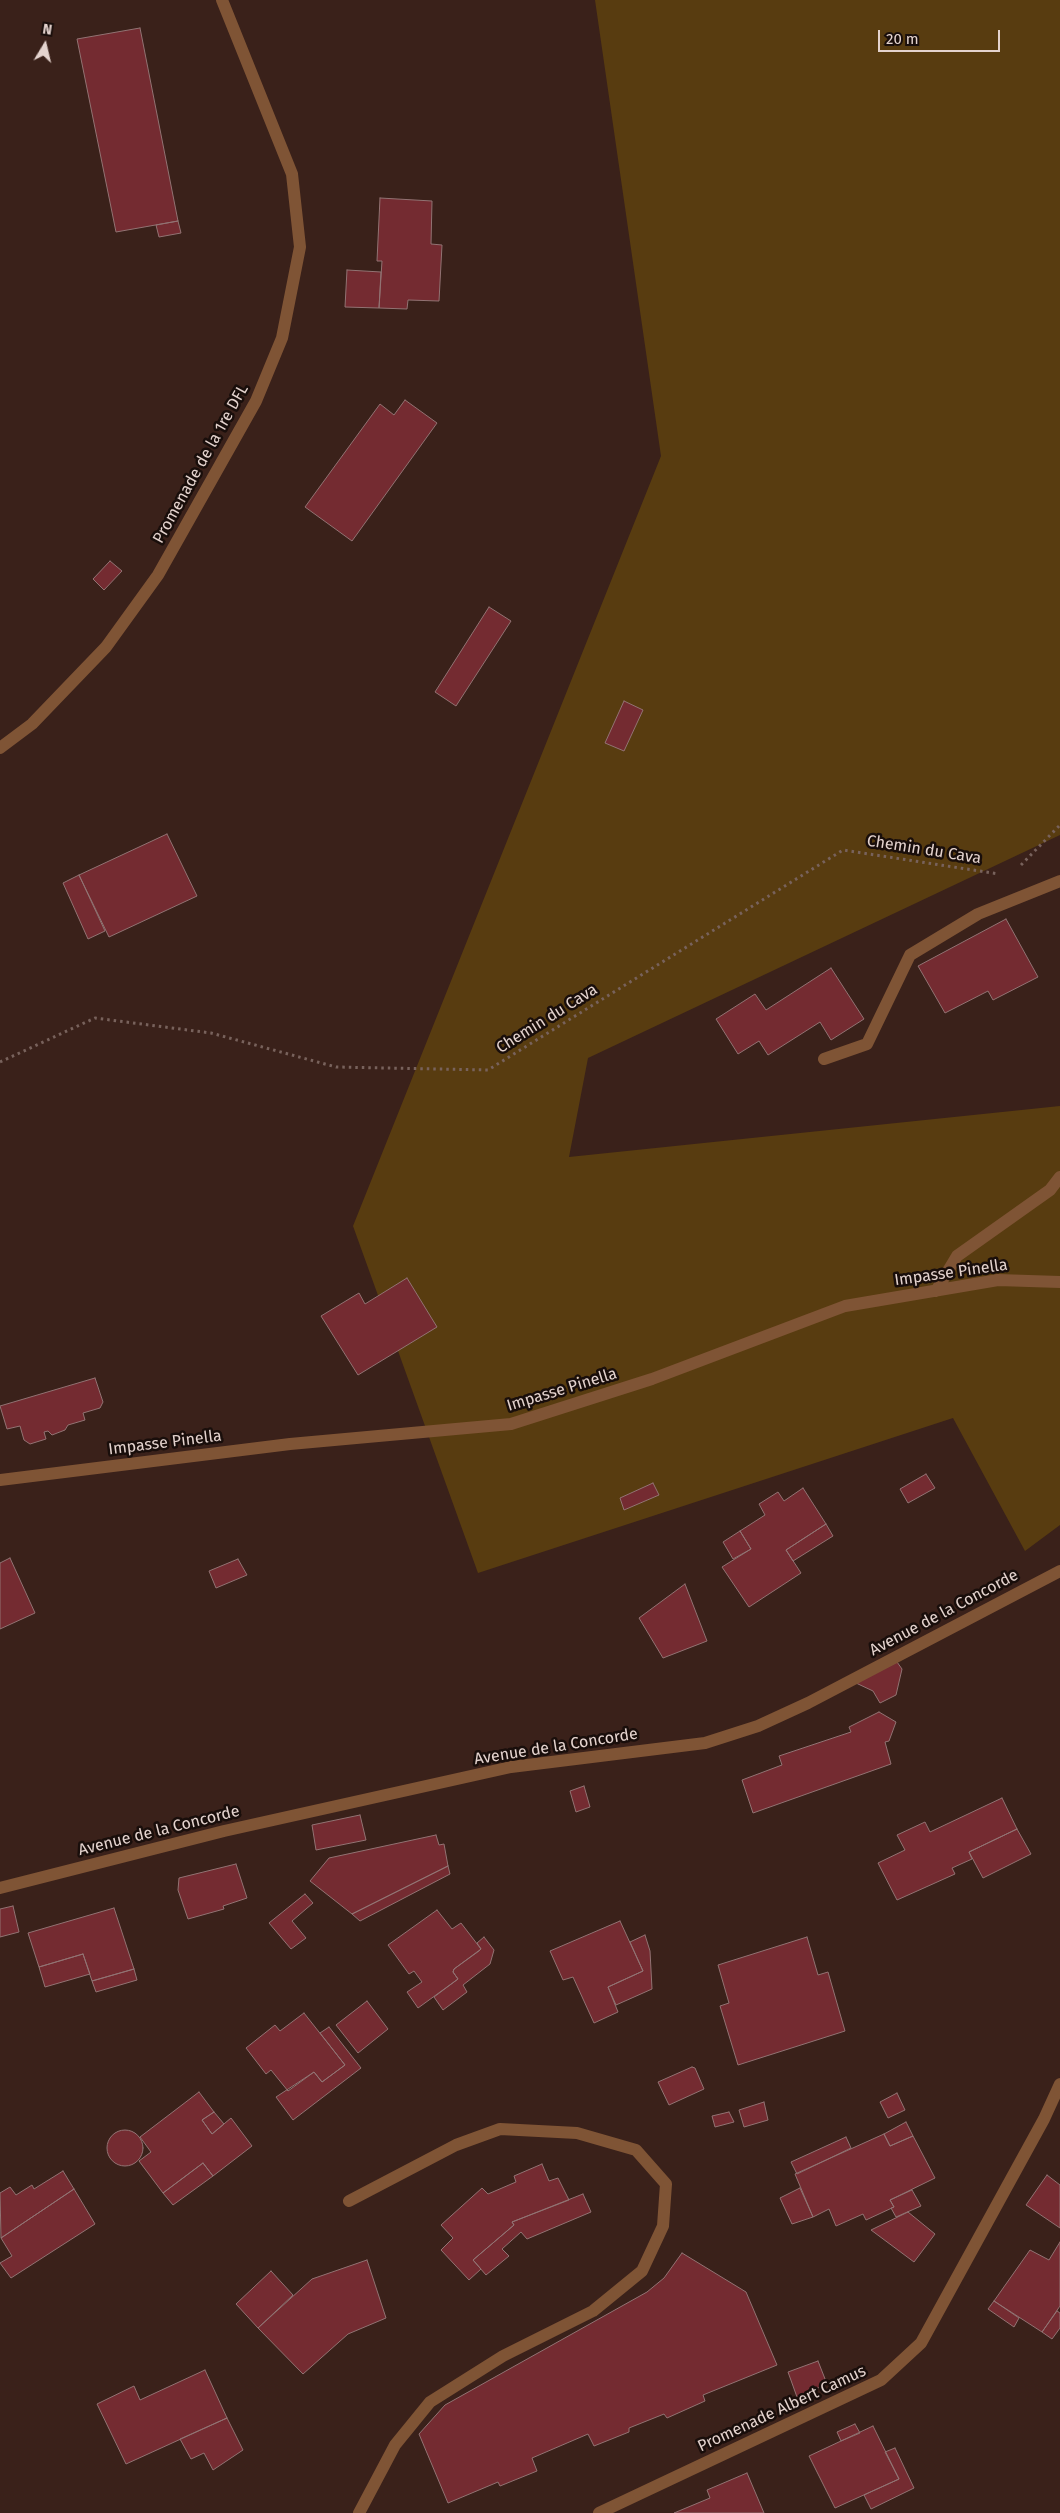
<!DOCTYPE html>
<html>
<head>
<meta charset="utf-8">
<style>
	body { margin:0 }
	#map { position:relative; width:1060px; height:2513px; overflow:hidden; background:#3a211a; font-family:"Fira Sans",sans-serif }
	canvas { display:block }
	.north { position:absolute; left:20px; top:20px; width:50px; height:50px; -webkit-text-stroke:4px #190e0b; paint-order:stroke; rotate:9deg; font-size:14px; font-weight:700; line-height:20px; text-align:center; color:#e4d3ce }
	.north::after { content:''; display:block; margin:auto; width:18px; height:22px; background:#e4d3ce; clip-path:polygon(50% 0,100% 100%,50% 72%,0 100%) }
	.scale { position:absolute; left:878px; top:30px; width:122px; height:22px; box-sizing:border-box; border:2px solid #e4d3ce; border-top:0; padding-left:6px; font-size:15px; line-height:18px; white-space:nowrap; color:#e4d3ce; -webkit-text-stroke:4px #190e0b; paint-order:stroke }
</style>
</head>
<body>
<div id="map">
<canvas width="1060" height="2513"></canvas>
<div class="north">N</div>
<div class="scale">20 m</div>
</div>
<script>
const g = document.querySelector('canvas').getContext('2d');
g.lineJoin = 'round';
function fillPath(path, color) {
  g.fillStyle = color;
  g.fill(path, 'evenodd');
}
function shape(rows) {
  const path = new Path2D();
  for (const r of rows) {
    if (r.length === 3) {
      path.moveTo(r[0] + r[2], r[1]);
      path.arc(r[0], r[1], r[2], 0, 2 * Math.PI);
      continue;
    }
    path.moveTo(r[0], r[1]);
    for (let i = 2; i < r.length; i += 2) path.lineTo(r[i], r[i + 1]);
  }
  return path;
}
function strokePath(path, color, width, dash) {
  g.strokeStyle = color;
  g.lineWidth = width;
  g.lineCap = dash ? 'butt' : 'round';
  g.setLineDash(dash || []);
  g.stroke(path);
}
function drawText(font, color, halo, rows, align = 'center') {
  g.font = font + ' "Fira Sans",sans-serif';
  g.lineWidth = 5;
  g.setLineDash([]);
  g.textBaseline = 'middle';
  g.strokeStyle = halo;
  g.fillStyle = color;
  for (const [text, x, y, turn = 0] of rows) {
    g.save();
    g.translate(x, y);
    g.rotate((+turn || 0) * Math.PI / 180);
    g.textAlign = isNaN(turn) ? turn : align;
    if (halo) g.strokeText(text, 0, 0);
    g.fillText(text, 0, 0);
    g.restore();
  }
}
fillPath(shape([
	[595,0,1060,0,1060,835,588,1058,569,1157,1060,1106,1060,1525,1025,1551,953,1418,478,1573,353,1226,661,456]
]), '#583c10');
const building = shape([
	[140,28,178,221,116,232,77,39,140,28],
	[380,198,432,201,431,244,442,245,439,301,408,300,407,309,379,308,382,261,377,261,380,198],
	[178,221,181,233,159,237,156,225,178,221],
	[347,270,381,272,379,308,345,307,347,270],
	[405,400,437,423,352,541,305,507,380,404,394,415,405,400],
	[110,561,122,571,104,590,93,579,110,561],
	[489,607,511,621,456,706,435,692,489,607],
	[624,701,643,710,624,751,605,743,624,701],
	[167,834,197,896,109,937,79,875,167,834],
	[79,875,105,931,88,939,63,883,79,875],
	[1006,919,1038,977,993,1000,988,991,945,1013,918,966,1006,919],
	[831,968,864,1019,831,1040,820,1022,768,1055,759,1041,738,1054,716,1019,755,994,766,1010,831,968],
	[407,1278,437,1327,358,1375,321,1316,359,1293,365,1304,407,1278],
	[95,1378,103,1402,100,1408,83,1413,85,1420,68,1425,65,1430,52,1435,48,1431,44,1432,46,1439,30,1444,24,1440,20,1426,7,1429,0,1406,95,1378],
	[926,1474,935,1488,908,1503,900,1489,926,1474],
	[653,1483,659,1495,624,1510,620,1498,653,1483],
	[803,1488,826,1524,786,1550,801,1573,749,1607,722,1567,751,1549,740,1531,765,1515,759,1504,778,1492,784,1501,803,1488],
	[826,1524,833,1536,793,1561,786,1550,826,1524],
	[740,1531,751,1549,733,1559,723,1542,740,1531],
	[10,1558,35,1613,0,1629,0,1563,10,1558],
	[238,1559,247,1575,216,1588,209,1571,238,1559],
	[685,1584,707,1641,663,1658,639,1618,685,1584],
	[897,1662,902,1669,896,1695,880,1703,873,1691,856,1683,897,1662],
	[879,1712,896,1722,889,1741,885,1742,891,1764,753,1813,742,1780,782,1765,779,1756,851,1732,849,1727,879,1712],
	[584,1786,590,1807,576,1812,570,1791,584,1786],
	[1002,1798,1017,1829,969,1852,972,1859,952,1868,955,1874,897,1900,878,1863,905,1850,897,1835,925,1822,930,1832,1002,1798],
	[360,1815,366,1840,316,1850,312,1825,360,1815],
	[1017,1829,1031,1854,983,1878,969,1852,1017,1829],
	[436,1835,439,1845,444,1844,448,1866,352,1914,310,1881,329,1858,436,1835],
	[236,1864,247,1898,223,1906,224,1909,188,1919,178,1890,179,1878,236,1864],
	[448,1866,450,1874,360,1921,352,1914,448,1866],
	[305,1894,313,1903,292,1921,306,1938,291,1949,269,1923,305,1894],
	[13,1906,19,1932,0,1937,0,1909,13,1906],
	[114,1908,134,1969,92,1981,83,1954,39,1967,28,1933,114,1908],
	[437,1910,452,1929,461,1923,481,1949,454,1969,453,1972,458,1979,418,2008,407,1992,422,1982,414,1971,409,1974,388,1945,437,1910],
	[620,1921,643,1971,608,1987,618,2012,594,2023,573,1977,563,1980,550,1951,620,1921],
	[645,1935,650,1951,652,1989,616,2005,608,1987,643,1971,630,1942,645,1935],
	[484,1937,494,1950,490,1964,463,1985,467,1992,443,2010,434,1997,458,1979,453,1972,454,1969,479,1951,481,1949,477,1943,484,1937],
	[807,1937,818,1975,828,1972,845,2031,738,2065,720,2006,729,2003,718,1965,807,1937],
	[83,1954,90,1974,45,1987,39,1967,83,1954],
	[134,1969,137,1980,96,1992,92,1981,134,1969],
	[367,2001,388,2029,358,2053,336,2025,367,2001],
	[304,2013,345,2065,322,2082,314,2072,288,2091,271,2070,266,2074,246,2048,275,2025,280,2031,304,2013],
	[329,2027,361,2068,293,2120,276,2097,314,2072,322,2082,345,2065,320,2033,329,2027],
	[692,2067,695,2068,704,2089,669,2105,658,2082,692,2067],
	[199,2092,214,2112,202,2120,212,2134,231,2118,252,2146,213,2176,203,2163,163,2193,139,2161,151,2152,140,2137,199,2092],
	[897,2093,905,2110,888,2118,880,2102,897,2093],
	[764,2102,768,2120,744,2127,739,2110,764,2102],
	[214,2112,224,2124,212,2134,202,2120,214,2112],
	[729,2112,734,2122,715,2127,712,2116,729,2112],
	[906,2122,913,2136,890,2146,884,2134,906,2122],
	[125,2148,18],
	[884,2134,890,2146,913,2136,935,2178,890,2200,894,2207,866,2220,863,2214,836,2226,829,2209,813,2217,795,2174,884,2134],
	[846,2137,851,2148,797,2174,791,2162,846,2137],
	[203,2163,213,2176,173,2205,163,2193,203,2163],
	[542,2164,549,2181,558,2178,569,2200,512,2222,514,2225,473,2260,481,2269,469,2280,441,2250,453,2238,441,2225,482,2188,488,2194,516,2182,514,2176,542,2164],
	[63,2171,74,2189,1,2238,0,2193,10,2187,16,2195,32,2185,34,2189,63,2171],
	[1047,2175,1060,2185,1060,2228,1026,2205,1047,2175],
	[800,2188,813,2217,792,2224,780,2198,800,2188],
	[74,2189,95,2224,11,2278,0,2263,12,2256,1,2238,74,2189],
	[912,2190,921,2206,896,2217,891,2208,894,2207,890,2200,912,2190],
	[583,2194,591,2212,527,2239,521,2232,502,2249,509,2256,486,2275,473,2260,514,2225,512,2222,583,2194],
	[908,2212,935,2234,914,2262,871,2230,908,2212],
	[1060,2242,1060,2306,1042,2332,994,2301,1030,2250,1049,2260,1060,2242],
	[682,2253,746,2292,777,2365,703,2395,705,2401,667,2418,664,2414,629,2428,629,2432,594,2446,588,2434,532,2458,537,2471,500,2486,498,2482,448,2503,419,2434,445,2405,647,2292,664,2278,682,2253],
	[367,2260,386,2318,348,2334,303,2374,258,2328,312,2279,367,2260],
	[271,2271,293,2295,258,2328,236,2304,271,2271],
	[994,2301,1019,2318,1014,2327,988,2309,994,2301],
	[1057,2311,1060,2313,1060,2328,1052,2339,1042,2332,1057,2311],
	[818,2361,827,2384,797,2397,788,2372,818,2361],
	[205,2370,227,2418,126,2464,97,2404,134,2386,140,2400,205,2370],
	[227,2418,243,2450,213,2470,204,2453,191,2459,180,2439,227,2418],
	[855,2424,860,2433,841,2441,837,2432,855,2424],
	[873,2426,899,2479,835,2508,809,2456,873,2426],
	[895,2448,914,2488,871,2509,864,2495,899,2479,885,2452,895,2448],
	[747,2473,764,2513,674,2513,710,2498,707,2490,747,2473]
]);
fillPath(building, '#742b31');
strokePath(building, '#927373', 1);
strokePath(shape([
	[1021,865,1060,825],
	[0,1062,95,1018,211,1033,336,1067,488,1070,843,850,999,874]
]), '#78625c', 3, [2.5, 4]);
strokePath(shape([
	[824,1059,867,1044,910,955,978,914,1060,881],
	[936,1291,957,1256,1050,1190,1060,1177],
	[0,1480,290,1444,511,1424,652,1379,845,1306,998,1280,1060,1282],
	[349,2201,456,2145,500,2129,577,2133,636,2150,666,2184,663,2226,642,2271,593,2311,503,2356,430,2402,395,2445,359,2513]
]), '#7f5435', 12);
strokePath(shape([
	[0,1888,224,1831,511,1767,705,1743,758,1726,808,1703,1060,1571],
	[599,2513,881,2380,921,2343,1044,2119,1060,2084]
]), '#7f5435', 12);
strokePath(shape([
	[0,748,32,724,106,647,158,575,256,401,282,338,300,247,292,174,222,0]
]), '#7f5435', 12);
drawText('16px', '#e4d3ce', '#190e0b', [
	["Promenade de la 1re DFL",201,464,-61],
	["Chemin du Cava",924,850,9],
	["Chemin du Cava",547,1019,-32],
	["Impasse Pinella",951,1273,-8],
	["Impasse Pinella",562,1390,-17],
	["Impasse Pinella",165,1443,-7],
	["Avenue de la Concorde",944,1613,-28],
	["Avenue de la Concorde",556,1747,-9],
	["Avenue de la Concorde",159,1831,-14],
	["Promenade Albert Camus",782,2409,-25]
]);
</script>
</body>
</html>
